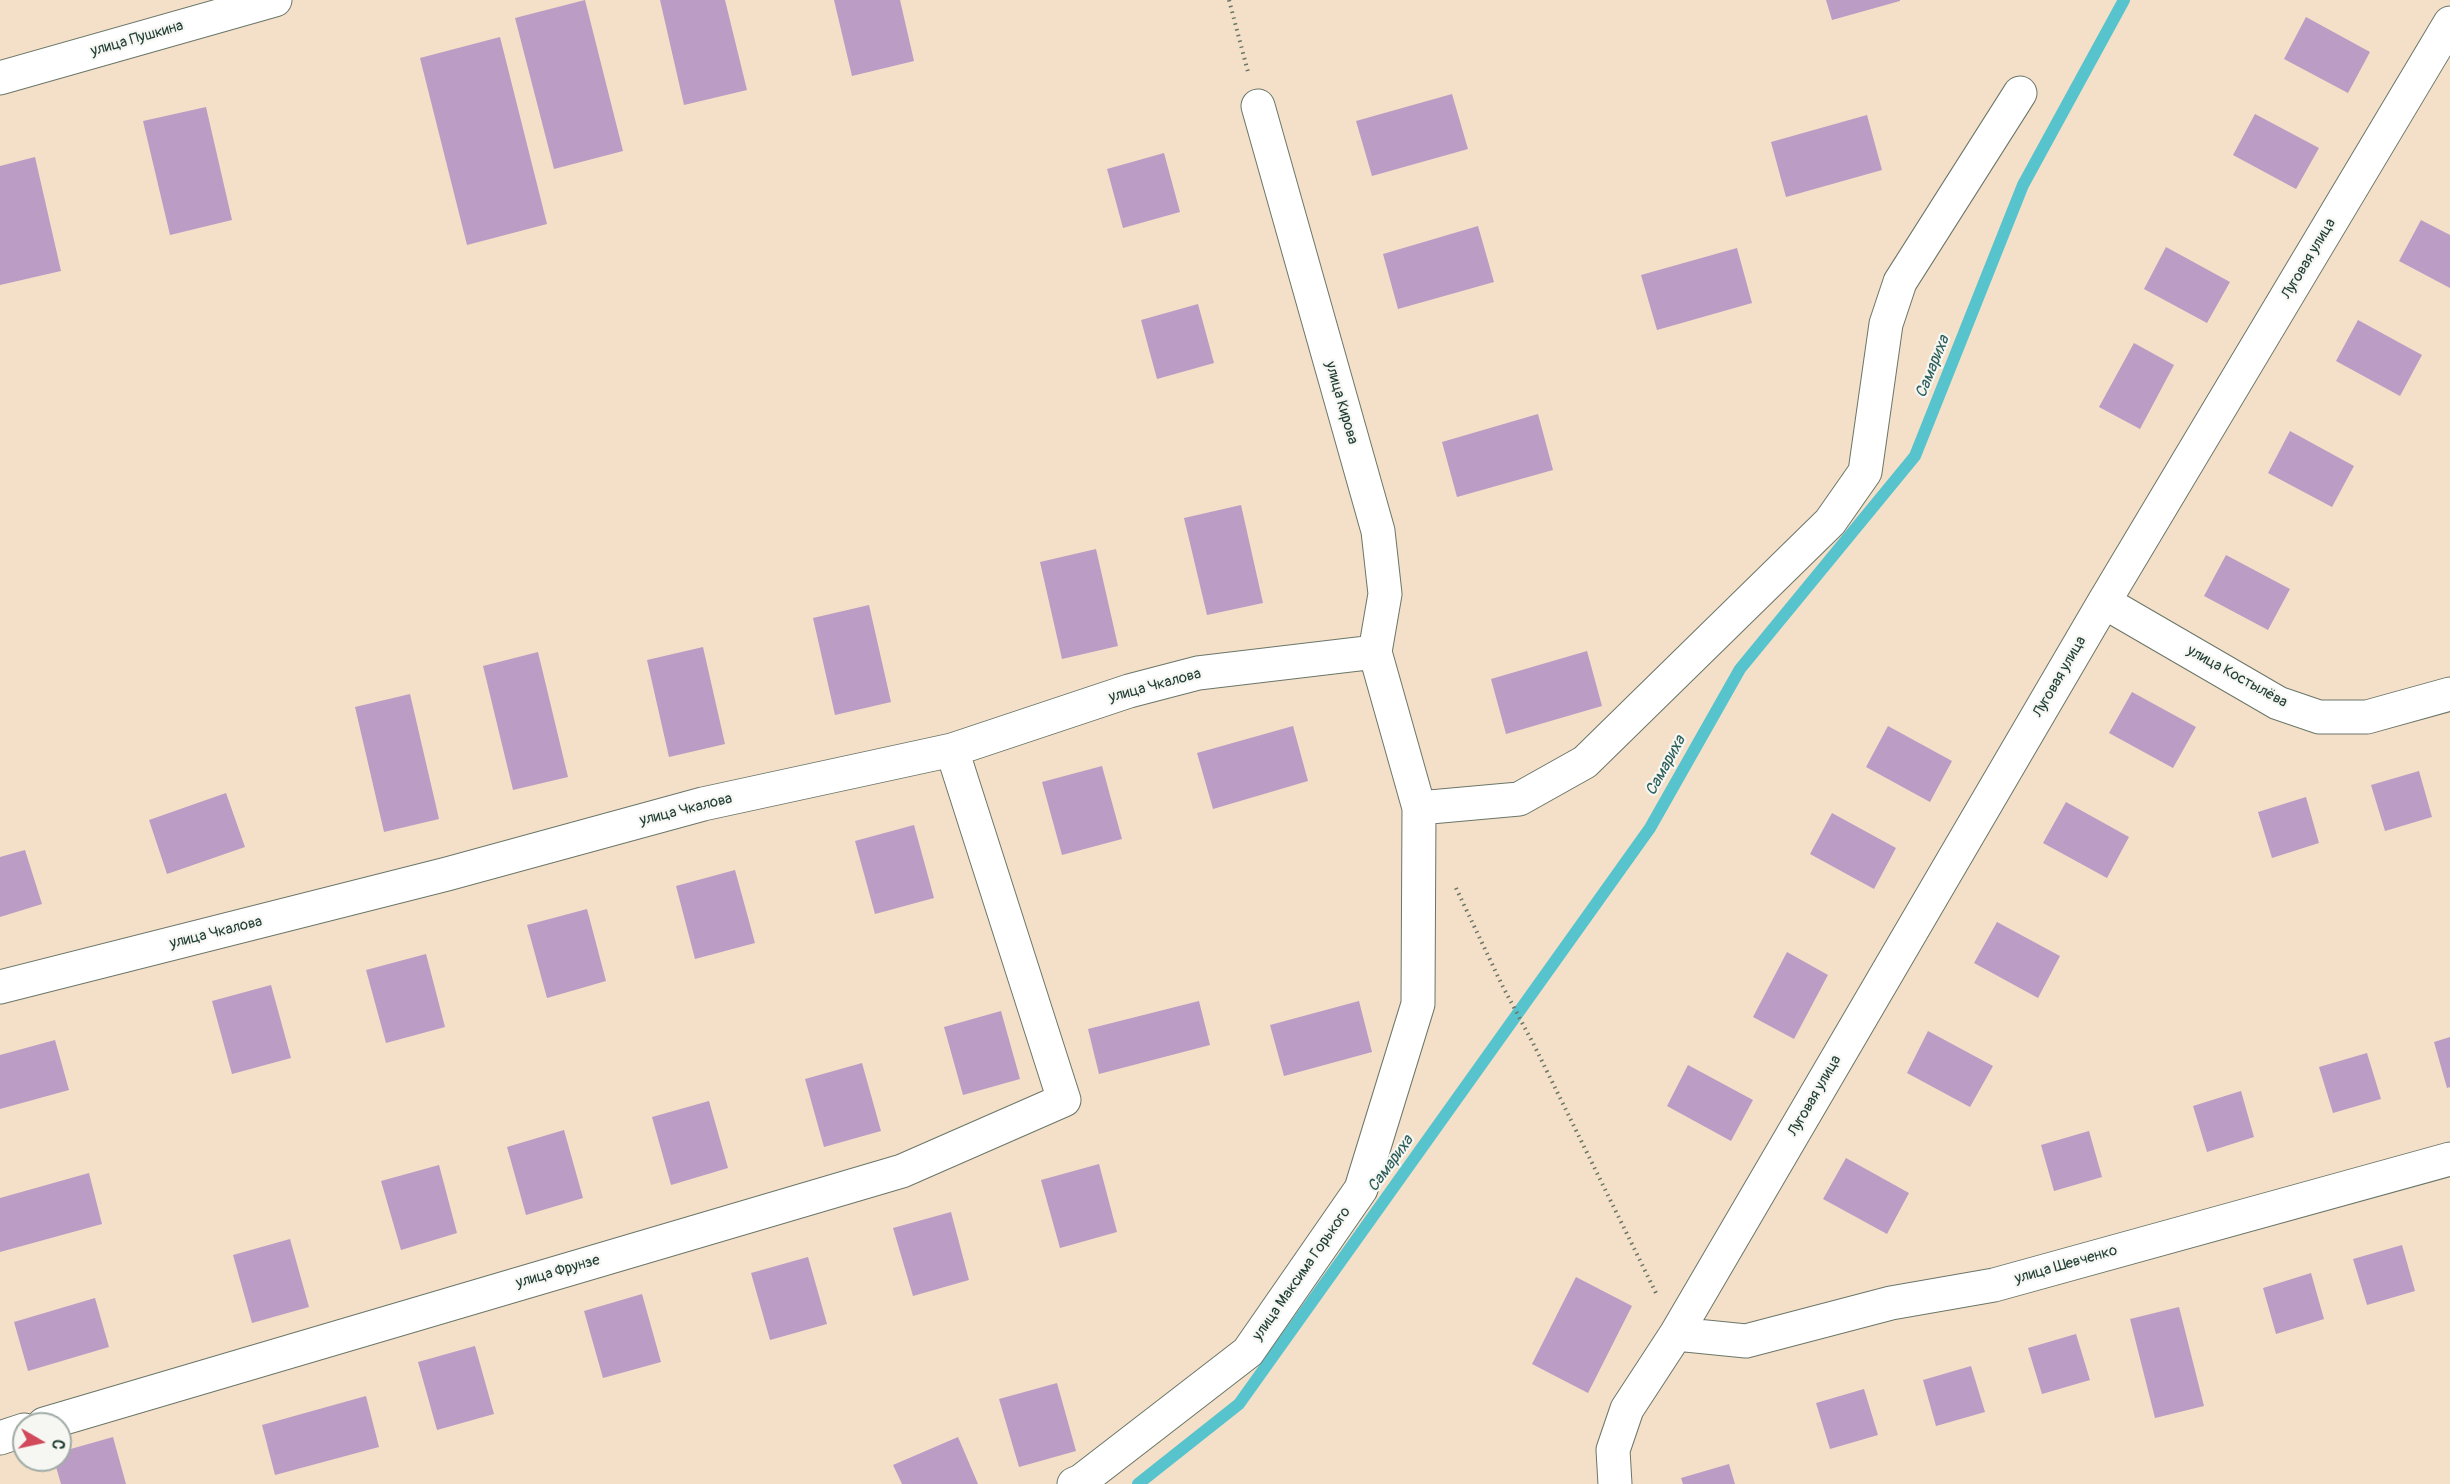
<!DOCTYPE html>
<html>
<head>
<meta charset="utf-8">
<style>
	body { margin:0 }
	#map { position:relative; width:2450px; height:1484px; overflow:hidden; background:#f4e0c8; font-family:Pangolin,sans-serif }
	canvas { display:block }
	.north { position:absolute; left:12px; top:1412px; width:60px; height:60px; box-sizing:border-box; background:#f6f6f2; border:2px solid #a0aca6; border-radius:50%; rotate:99deg; font-size:16px; font-weight:700; line-height:24px; text-align:center; color:#1f3d34 }
	.north::after { content:''; display:block; margin:auto; width:21px; height:27px; background:#d1495b; clip-path:polygon(50% 0,100% 100%,50% 72%,0 100%) }
</style>
</head>
<body>
<div id="map">
<canvas width="2450" height="1484"></canvas>
<div class="north">С</div>
</div>
<script>
const g = document.querySelector('canvas').getContext('2d');
g.lineJoin = 'round';
function shape(rows) {
  const path = new Path2D();
  for (const r of rows) {
    path.moveTo(r[0], r[1]);
    for (let i = 2; i < r.length; i += 2) path.lineTo(r[i], r[i + 1]);
  }
  return path;
}
function strokePath(path, color, width, dash) {
  g.strokeStyle = color;
  g.lineWidth = width;
  g.lineCap = dash ? 'butt' : 'round';
  g.setLineDash(dash || []);
  g.stroke(path);
}
function fillPath(path, color) {
  g.fillStyle = color;
  g.fill(path, 'evenodd');
}
function drawText(font, color, halo, rows, align = 'center') {
  g.font = font + ' Pangolin,sans-serif';
  g.lineWidth = 4.5;
  g.setLineDash([]);
  g.textBaseline = 'middle';
  g.strokeStyle = halo;
  g.fillStyle = color;
  for (const [text, x, y, turn = 0] of rows) {
    g.save();
    g.translate(x, y);
    g.rotate((+turn || 0) * Math.PI / 180);
    g.textAlign = isNaN(turn) ? turn : align;
    if (halo) g.strokeText(text, 0, 0);
    g.fillText(text, 0, 0);
    g.restore();
  }
}
strokePath(shape([
	[1138,1484,1239,1404,1650,828,1740,669,1915,456,2023,185,2124,0]
]), '#57c4cd', 12);
fillPath(shape([
	[585,0,623,151,554,169,515,18],
	[660,0,725,0,747,90,684,105],
	[834,0,900,0,914,61,852,76],
	[1826,0,1900,0,1900,1,1832,20],
	[2306,17,2370,52,2348,93,2284,59],
	[500,37,547,224,467,245,420,58],
	[1452,94,1468,149,1372,176,1356,121],
	[206,107,232,220,170,235,143,121],
	[2255,114,2319,148,2296,189,2233,155],
	[1867,115,1882,170,1786,197,1771,142],
	[1164,153,1180,212,1123,228,1107,169],
	[35,157,61,271,0,285,0,166],
	[2421,220,2450,235,2450,288,2399,261],
	[1478,226,1494,282,1398,309,1383,254],
	[2166,247,2230,282,2207,323,2144,289],
	[1737,248,1752,303,1657,330,1641,275],
	[1198,304,1214,363,1157,379,1141,320],
	[2358,320,2422,355,2400,396,2336,361],
	[2134,343,2174,365,2140,429,2099,407],
	[1538,414,1553,470,1457,497,1442,442],
	[2290,431,2354,466,2332,507,2268,473],
	[1241,505,1263,603,1207,615,1184,518],
	[1096,549,1118,646,1062,659,1040,562],
	[2226,555,2290,589,2268,630,2204,596],
	[869,605,891,702,835,715,813,618],
	[703,647,725,744,669,757,647,660],
	[1587,651,1602,706,1506,734,1491,679],
	[538,652,568,777,513,790,483,666],
	[2132,692,2196,727,2173,768,2109,733],
	[410,694,439,819,384,832,355,707],
	[1293,726,1308,781,1213,809,1197,753],
	[1888,726,1952,761,1930,802,1866,767],
	[1102,766,1122,839,1062,855,1042,782],
	[2419,771,2432,817,2385,831,2371,785],
	[226,793,245,847,167,874,149,820],
	[2306,797,2319,843,2272,858,2258,812],
	[2066,802,2129,837,2107,878,2043,843],
	[1832,813,1896,848,1874,889,1810,854],
	[914,825,934,898,875,914,855,841],
	[25,850,42,904,0,917,0,857],
	[735,870,755,943,695,959,676,886],
	[587,909,606,981,547,998,527,925],
	[1997,922,2060,956,2038,998,1974,963],
	[1787,952,1828,975,1794,1039,1753,1017],
	[426,954,445,1027,386,1043,366,970],
	[271,985,291,1058,232,1074,212,1001],
	[1199,1001,1210,1045,1099,1074,1088,1029],
	[1359,1001,1372,1052,1284,1076,1270,1025],
	[1001,1011,1020,1079,963,1095,944,1027],
	[1928,1031,1993,1066,1970,1107,1907,1073],
	[2450,1037,2450,1087,2447,1088,2434,1042],
	[55,1040,69,1090,0,1109,0,1055],
	[2367,1053,2381,1099,2333,1113,2319,1067],
	[862,1063,881,1131,824,1147,805,1079],
	[1688,1065,1753,1100,1731,1141,1667,1106],
	[2241,1091,2254,1137,2207,1152,2193,1106],
	[709,1101,728,1168,671,1185,652,1117],
	[564,1130,583,1198,526,1215,507,1147],
	[2089,1131,2102,1177,2054,1191,2041,1145],
	[1846,1158,1909,1193,1887,1234,1823,1199],
	[1099,1164,1117,1232,1060,1248,1041,1180],
	[439,1165,457,1233,401,1250,381,1181],
	[89,1173,102,1224,0,1252,0,1198],
	[951,1212,969,1280,913,1296,893,1228],
	[290,1239,309,1307,252,1323,233,1255],
	[2402,1245,2415,1291,2367,1305,2353,1259],
	[808,1257,827,1324,770,1340,751,1273],
	[2311,1273,2324,1319,2276,1334,2263,1288],
	[1576,1277,1632,1306,1588,1393,1532,1364],
	[642,1294,661,1362,603,1378,584,1311],
	[95,1298,109,1347,28,1371,14,1322],
	[2179,1307,2204,1406,2155,1418,2130,1319],
	[2076,1334,2090,1380,2042,1394,2028,1348],
	[475,1346,494,1414,437,1430,418,1362],
	[1971,1366,1985,1412,1936,1426,1923,1380],
	[1057,1383,1076,1451,1019,1467,999,1399],
	[1864,1389,1878,1435,1830,1449,1816,1403],
	[366,1396,379,1447,275,1475,262,1425],
	[113,1437,126,1484,61,1484,54,1460,60,1460,60,1452],
	[958,1437,978,1484,902,1484,893,1465],
	[1729,1464,1735,1484,1683,1484,1681,1478]
]), '#ba9cc5');
const minor = shape([
	[0,78,275,0],
	[2104,602,2278,703,2319,717,2367,717,2450,694],
	[1419,808,1519,799,1585,762,1830,522,1865,472,1886,324,1900,282,2020,93],
	[0,987,447,874,703,804,952,750,1129,691,1198,673,1375,652],
	[1676,1334,1746,1341,1891,1303,1994,1285,2450,1159],
	[44,1424,902,1171,1064,1100,952,750],
	[0,1438,24,1430],
	[1074,1484,1081,1481,1248,1352,1361,1189,1418,1004,1419,808,1375,652,1385,594,1378,531,1258,106],
	[1615,1484,1613,1450,1627,1409,1676,1334,2104,602,2450,23]
]);
strokePath(minor, '#6a7668', 35);
strokePath(shape([
	[1229,0,1248,72],
	[1456,888,1502,985,1535,1047,1656,1293]
]), '#6a7668', 4, [1.5, 4.5]);
strokePath(minor, '#fff', 33);
drawText('15px', '#1f3d34', '#f6f6f2', [
	["улица Пушкина",137,39,-16],
	["Луговая улица",2309,259,-59],
	["улица Кирова",1341,403,74],
	["Луговая улица",2060,677,-60],
	["улица Костылёва",2237,677,29],
	["улица Чкалова",1155,686,-15],
	["улица Чкалова",686,810,-14],
	["улица Чкалова",216,933,-14],
	["Луговая улица",1815,1096,-60],
	["улица Шевченко",2066,1265,-16],
	["улица Фрунзе",558,1272,-16],
	["улица Максима Горького",1302,1274,-55]
]);
drawText('italic 16px', '#2d5f5a', '#f6f6f2', [
	["Самариха",1933,367,-68],
	["Самариха",1666,766,-61],
	["Самариха",1391,1164,-54]
]);
</script>
</body>
</html>
